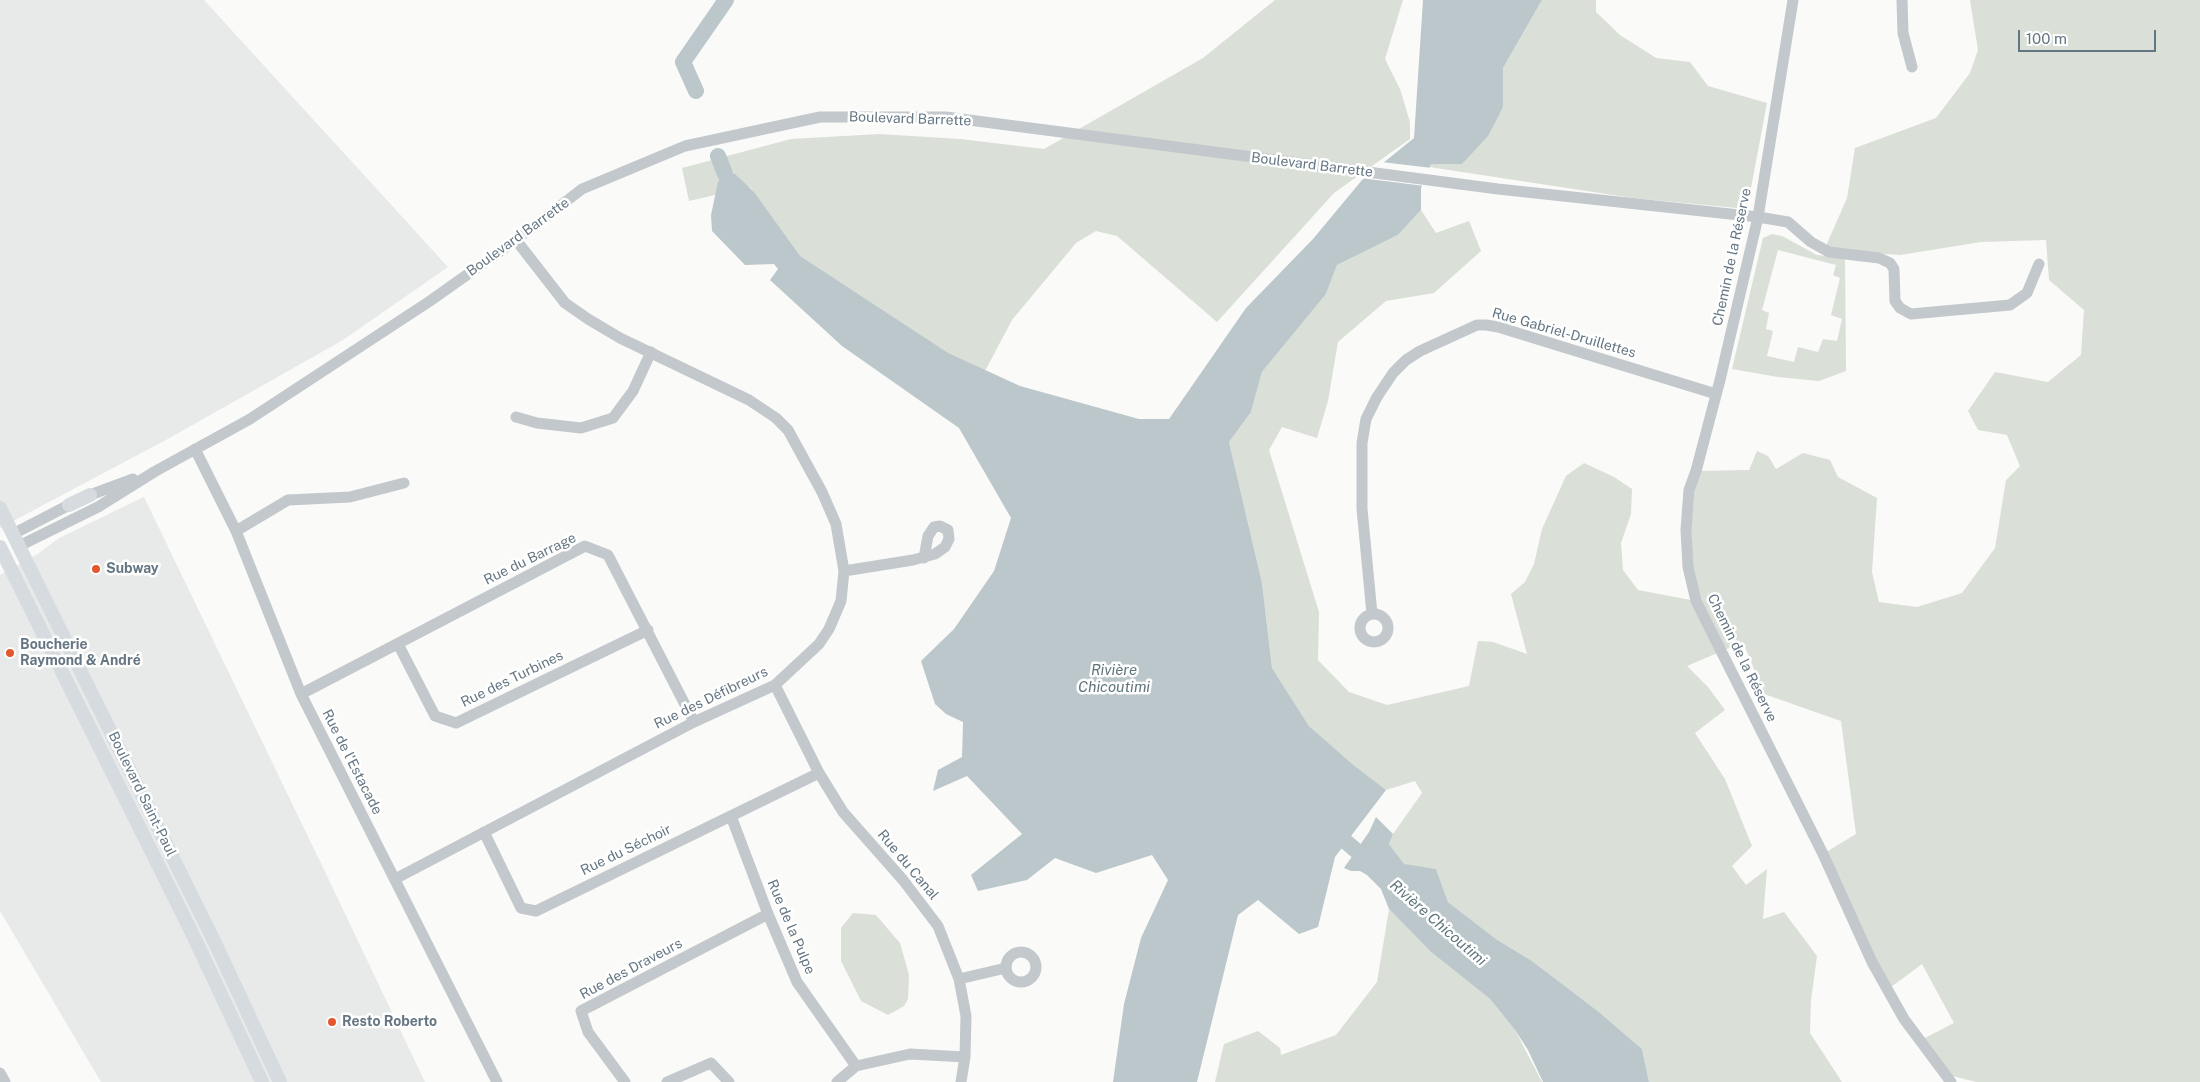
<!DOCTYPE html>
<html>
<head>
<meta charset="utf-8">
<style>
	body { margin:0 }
	#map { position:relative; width:2200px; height:1082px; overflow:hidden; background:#fafaf8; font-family:"Public Sans",sans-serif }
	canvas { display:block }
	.scale { position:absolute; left:2018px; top:30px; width:138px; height:22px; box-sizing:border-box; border:2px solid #657683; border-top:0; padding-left:6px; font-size:15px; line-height:18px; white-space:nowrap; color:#657683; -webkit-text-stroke:4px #fff; paint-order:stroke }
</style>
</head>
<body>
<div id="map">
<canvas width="2200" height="1082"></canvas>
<div class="scale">100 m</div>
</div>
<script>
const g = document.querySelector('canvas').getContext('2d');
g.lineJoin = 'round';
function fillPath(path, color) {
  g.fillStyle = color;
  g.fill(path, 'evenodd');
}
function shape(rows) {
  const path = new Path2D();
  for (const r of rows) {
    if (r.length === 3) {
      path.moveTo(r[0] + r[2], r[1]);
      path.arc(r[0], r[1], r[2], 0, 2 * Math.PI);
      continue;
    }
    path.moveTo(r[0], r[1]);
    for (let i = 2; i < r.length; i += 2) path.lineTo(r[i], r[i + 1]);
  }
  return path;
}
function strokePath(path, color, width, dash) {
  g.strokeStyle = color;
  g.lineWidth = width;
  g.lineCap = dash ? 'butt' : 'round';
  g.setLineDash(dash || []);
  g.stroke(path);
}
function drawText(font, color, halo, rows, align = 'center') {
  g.font = font + ' "Public Sans",sans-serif';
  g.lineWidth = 5;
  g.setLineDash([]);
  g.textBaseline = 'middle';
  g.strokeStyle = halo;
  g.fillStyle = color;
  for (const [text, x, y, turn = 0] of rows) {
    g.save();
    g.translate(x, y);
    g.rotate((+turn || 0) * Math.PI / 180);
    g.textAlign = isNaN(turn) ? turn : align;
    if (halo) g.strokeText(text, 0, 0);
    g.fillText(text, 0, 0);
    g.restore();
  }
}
fillPath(shape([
	[0,0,204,0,448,267,343,340,166,440,0,528],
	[144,497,329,880,425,1082,101,1082,0,911,0,575,39,553,59,538]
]), '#e8e9e9');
fillPath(shape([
	[1275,0,1403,0,1385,59,1400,89,1410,122,1410,139,1334,193,1217,322,1117,236,1096,231,1076,243,1012,320,985,371,942,351,799,256,750,187,689,201,682,168,791,139,879,134,960,139,1044,149,1203,58],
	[1542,0,1596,0,1596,12,1620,35,1656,58,1690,62,1708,86,1767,103,1747,209,1633,198,1429,167,1431,164,1462,164,1503,107,1503,68],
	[1970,0,2200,0,2200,1082,1976,1082,1945,1074,1921,1040,1954,1023,1922,964,1887,990,1823,854,1856,834,1841,721,1764,694,1743,642,1687,666,1708,687,1725,710,1695,733,1725,779,1752,846,1732,866,1746,885,1767,869,1763,919,1784,912,1817,956,1811,1000,1810,1033,1842,1082,1649,1082,1642,1049,1599,1012,1532,961,1496,939,1448,902,1436,869,1404,865,1389,844,1393,834,1422,793,1415,781,1386,790,1352,765,1309,726,1272,668,1262,583,1229,442,1251,412,1262,372,1326,294,1337,265,1398,235,1421,210,1436,233,1469,221,1481,251,1434,293,1386,301,1338,342,1328,401,1317,438,1282,427,1269,450,1319,612,1318,660,1349,692,1387,705,1469,686,1478,641,1493,642,1527,654,1511,594,1525,582,1534,564,1542,529,1566,476,1584,463,1614,477,1632,489,1631,514,1621,543,1623,570,1638,590,1696,601,1688,567,1696,471,1749,470,1757,451,1768,456,1776,469,1803,453,1830,460,1838,477,1877,498,1872,572,1879,602,1917,607,1962,593,1995,548,2006,480,2020,466,2007,435,1978,430,1968,411,1995,372,2048,382,2081,355,2084,310,2049,280,2046,240,1981,242,1900,255,1844,251,1826,246,1847,198,1855,148,1936,118,1970,73,1978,50],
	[1772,234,1782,236,1817,255,1845,258,1846,371,1819,381,1778,377,1732,369,1763,238],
	[1778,250,1836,265,1833,275,1840,278,1831,315,1842,319,1837,341,1823,339,1818,352,1798,347,1794,362,1767,356,1773,331,1766,329,1769,313,1762,310],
	[1389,909,1431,952,1490,999,1515,1030,1542,1082,1215,1082,1224,1044,1258,1031,1280,1048,1281,1055,1336,1035,1377,982],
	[853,913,876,915,900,943,909,975,908,999,904,1006,888,1015,861,1001,841,961,841,928]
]), '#dadfd7');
fillPath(shape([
	[1423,0,1542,0,1503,68,1503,107,1488,136,1462,164,1431,164,1421,188,1421,210,1398,235,1337,265,1326,294,1262,372,1251,412,1229,442,1262,583,1272,668,1309,726,1352,764,1386,790,1335,857,1318,927,1299,934,1258,900,1238,915,1197,1082,1113,1082,1124,1004,1141,938,1168,880,1152,855,1096,873,1055,858,1027,880,978,891,971,875,1022,834,967,776,933,791,938,770,962,757,963,722,946,714,935,704,921,661,954,629,994,571,1011,518,959,428,842,346,770,280,778,269,774,264,745,265,712,231,711,215,718,182,725,174,735,174,754,192,800,256,948,353,1020,386,1139,419,1169,419,1246,308,1313,239,1362,180,1414,138],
	[1376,817,1393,834,1389,844,1404,864,1436,869,1448,902,1496,939,1532,961,1599,1012,1642,1049,1649,1082,1543,1082,1528,1050,1515,1030,1490,999,1431,952,1389,909,1381,889,1367,875,1360,871,1351,871,1344,868,1369,832]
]), '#bbc7cb');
fillPath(shape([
	[1381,162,1432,168,1425,186,1360,178]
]), '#fafaf8');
strokePath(shape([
	[696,91,683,62,726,0],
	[718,156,725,174],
	[1331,829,1373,865]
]), '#bbc7cb', 16);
strokePath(shape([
	[1793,0,1758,217,1720,380,1696,471,1689,490,1686,530,1688,567,1696,601,1823,854,1872,962,1904,1019,1951,1082],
	[1902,0,1903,33,1912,67],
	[516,417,537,423,581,428,613,418,633,391,651,352],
	[195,449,236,531,301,694,497,1082],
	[90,495,133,479],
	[236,531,288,500,350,497,404,483],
	[13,534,69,505],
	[19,546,98,507,154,472,250,419,430,301,516,240,582,189,685,146,820,117,946,117,1498,189,1758,217,1788,222,1811,242,1829,252,1879,258,1890,263,1894,269,1895,301,1900,308,1911,314,2010,305,2027,293,2039,264],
	[844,571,913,560,935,554,945,547,949,539,948,530,940,526,934,527,928,536,924,558],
	[1374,628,14],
	[1372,614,1362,509,1362,443,1366,419,1377,397,1393,373,1406,360,1420,351,1477,325,1486,325,1498,327,1716,394],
	[398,644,435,716,456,723,648,630],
	[775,685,819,773,843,812,903,880,938,926,959,979,966,1016,965,1057,961,1082],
	[301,694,585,546,608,555,694,722],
	[731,816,768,914,797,982,856,1066],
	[484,832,521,908,536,911,819,773],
	[395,879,694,722,775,685,819,644,829,629,841,601,844,571,836,524,822,492,788,430,776,418,749,400,620,338,588,319,565,303,516,240],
	[1021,967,15],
	[959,979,1006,968],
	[0,1073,5,1082],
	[625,1082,588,1032,581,1011,768,914],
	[667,1082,711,1063,729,1082],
	[837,1082,856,1066,910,1054,965,1057]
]), '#c3c8cc', 11);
strokePath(shape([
	[69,505,90,495],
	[0,508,215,943,280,1082],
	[0,547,194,937,262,1082]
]), '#d6dbdf', 14);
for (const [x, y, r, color] of [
	[96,569,5,"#e4572e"],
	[10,653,5,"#e4572e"],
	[332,1022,5,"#e4572e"]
]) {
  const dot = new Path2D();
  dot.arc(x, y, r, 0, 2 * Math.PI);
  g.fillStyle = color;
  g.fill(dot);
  strokePath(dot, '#fff', 2);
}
drawText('14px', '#657683', '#fff', [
	["Boulevard Barrette",910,119,2],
	["Boulevard Barrette",1312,165,7],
	["Boulevard Barrette",518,237,-36],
	["Chemin de la Réserve",1732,257,-78],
	["Rue Gabriel-Druillettes",1564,333,16],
	["Rue du Barrage",530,559,-26],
	["Chemin de la Réserve",1742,658,64],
	["Rue des Turbines",512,679,-26],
	["Rue des Défibreurs",711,698,-26],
	["Rue de l'Estacade",352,762,63],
	["Boulevard Saint-Paul",142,794,64],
	["Rue du Séchoir",626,850,-26],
	["Rue du Canal",908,865,50],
	["Rue de la Pulpe",791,927,67],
	["Rue des Draveurs",631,969,-28]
]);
drawText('bold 14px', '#657683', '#fff', [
	["Subway",106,569],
	["Boucherie",20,645],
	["Raymond & André",20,661],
	["Resto Roberto",342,1022]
], 'left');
drawText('italic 15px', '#60757c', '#fff', [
	["Rivière",1114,670],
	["Chicoutimi",1114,687],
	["Rivière Chicoutimi",1438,923,41]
]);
</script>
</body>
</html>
